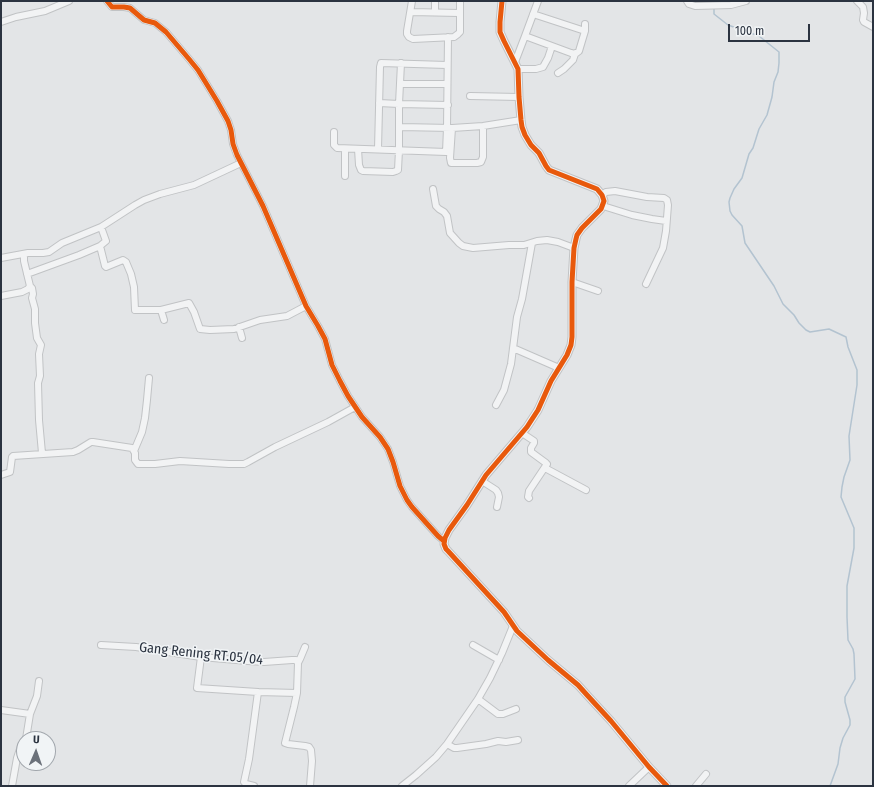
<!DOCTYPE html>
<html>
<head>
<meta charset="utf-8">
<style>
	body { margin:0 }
	#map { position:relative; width:874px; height:787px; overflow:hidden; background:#e3e5e7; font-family:"Fira Sans Condensed",sans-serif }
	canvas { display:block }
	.frame { position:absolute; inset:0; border:2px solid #2b3340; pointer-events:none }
	.north { position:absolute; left:16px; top:731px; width:40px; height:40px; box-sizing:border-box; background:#f1f4f6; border:1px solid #a2a7ad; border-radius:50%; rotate:2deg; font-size:11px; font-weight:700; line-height:16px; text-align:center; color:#2b3340 }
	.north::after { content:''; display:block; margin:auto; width:14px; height:18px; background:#6b717a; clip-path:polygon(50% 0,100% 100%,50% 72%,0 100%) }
	.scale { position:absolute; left:728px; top:24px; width:82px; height:18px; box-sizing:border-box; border:2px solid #2b3340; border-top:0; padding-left:5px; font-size:12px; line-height:14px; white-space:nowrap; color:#2b3340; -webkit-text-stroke:3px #f1f4f6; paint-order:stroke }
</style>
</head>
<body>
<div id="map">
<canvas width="874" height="787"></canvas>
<div class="frame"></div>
<div class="north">U</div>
<div class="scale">100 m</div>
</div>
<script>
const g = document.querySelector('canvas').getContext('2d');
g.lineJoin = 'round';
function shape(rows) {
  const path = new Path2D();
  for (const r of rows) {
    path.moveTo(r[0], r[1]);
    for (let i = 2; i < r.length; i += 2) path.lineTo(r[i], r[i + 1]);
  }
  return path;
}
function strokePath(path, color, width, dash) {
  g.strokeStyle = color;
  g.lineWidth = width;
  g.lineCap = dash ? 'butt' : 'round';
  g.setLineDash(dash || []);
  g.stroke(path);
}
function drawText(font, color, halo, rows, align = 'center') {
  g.font = font + ' "Fira Sans Condensed",sans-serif';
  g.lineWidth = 3;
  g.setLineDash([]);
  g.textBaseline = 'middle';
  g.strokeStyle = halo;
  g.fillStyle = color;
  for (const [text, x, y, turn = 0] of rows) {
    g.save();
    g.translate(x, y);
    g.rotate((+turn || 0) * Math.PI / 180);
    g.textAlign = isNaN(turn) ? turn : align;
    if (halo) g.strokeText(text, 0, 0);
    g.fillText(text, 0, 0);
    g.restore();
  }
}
strokePath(shape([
	[714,7,714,14,728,25,759,36,779,52,779,63,778,72,774,82,772,97,767,115,759,129,753,148,749,154,742,178,734,189,730,198,729,202,730,211,732,215,742,226,745,243,774,286,783,304,794,315,799,323,806,330,810,332,829,329,846,337,848,347,857,370,857,385,849,436,850,460,844,477,842,487,841,497,854,528,854,548,847,586,847,617,848,640,853,649,854,654,855,679,845,697,845,702,850,720,850,725,843,738,840,748,838,764,830,786]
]), '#b3c3d0', 1.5);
const minor = shape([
	[107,1,112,7,124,7,130,8,144,20,155,23,166,32,189,59,198,70,217,101,228,121,231,130,233,144,237,155,263,206,306,306,318,326,325,339,332,365,340,381,348,396,362,417,380,437,388,449,393,462,400,486,407,500,412,507,438,536,444,541],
	[412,1,407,31,407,34,409,37,413,39,454,37,458,34,460,32,460,1],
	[538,1,525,36,571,53,575,54,579,51,585,31,585,24],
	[687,1,689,4,695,6,731,5,746,1],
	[857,1,863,7,864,13,863,20,864,22,873,27],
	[411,12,459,13],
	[435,12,435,1],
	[533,14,585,31],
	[1,22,16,17,45,11,69,1],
	[515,62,525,36],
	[518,69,536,69,543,67,548,58,552,46],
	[558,73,564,69,573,60,575,54],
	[400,84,447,84],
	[470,96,519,97],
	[379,103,399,104,448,105],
	[400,127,452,128,483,126,521,120],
	[452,128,450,158,451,163,477,163,481,162,483,157,483,126],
	[334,132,334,145,337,148,446,152,447,128,448,37],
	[345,149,345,176],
	[358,149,359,165,361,170,363,171,393,172,396,171,398,170,399,150,399,104,401,63],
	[378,149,380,67,381,63,447,65],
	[433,189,436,206,439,209,444,212,447,216,450,233,459,243,463,246,473,248,509,245,524,245,537,241,547,240,558,242,574,248],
	[602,195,606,192,615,191,647,197,664,198,667,200,668,205,666,231,663,248,646,284],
	[603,206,632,215,652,219,666,221],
	[100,246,105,266,106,267,123,260,126,262,131,274,134,287,135,310,161,310,164,320],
	[24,254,24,261,30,286,32,288,33,294,32,298,35,309,35,323,37,338,41,345,39,354,40,376,38,383,39,420,42,453],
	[1,258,28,253,43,253,49,252,62,243,101,227,135,205,144,200,160,194,194,185,241,163],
	[27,274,79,255,100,246,106,241,101,227],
	[572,282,598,291],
	[1,296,22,292,28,289,30,286],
	[161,310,189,303,194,312,200,329,210,330,234,329,260,320,287,316,306,306],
	[239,327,242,338],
	[513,348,559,368],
	[496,405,504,390,511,364,517,317,522,299,532,243],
	[522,433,534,441,534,443,531,448,531,452,546,463,547,464,529,491,528,497,529,498],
	[134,451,142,432,145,418,147,400,149,378],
	[545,468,586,490],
	[1,475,10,472,12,457,13,456,73,452,78,450,91,442,93,442,132,448,135,453,135,460,138,464,155,464,180,461,229,464,244,464,248,462,275,447,328,422,355,407],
	[482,481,496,490,498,493,499,497,497,507],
	[101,645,136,647,201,657,248,661,264,662,292,660,296,660,298,663,297,693,294,707,285,743,288,744,305,746,309,747,311,750,312,761,310,786],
	[473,645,499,660],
	[201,657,197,688,258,692,297,693],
	[298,663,300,659,305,647],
	[478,699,498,714,503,714,516,709],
	[1,710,30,714],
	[26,739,30,714,37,696,39,681],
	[447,744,454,748,457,748,486,744,498,741,506,742,518,740],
	[12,786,17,758,20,749,24,743],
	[254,786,246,784,244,782,249,759,258,692],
	[402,786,416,775,436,757,447,744,478,699,490,678,502,653,513,626],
	[629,786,649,767],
	[696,786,706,774]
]);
const tertiary = shape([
	[502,1,500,22,500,32,504,41,518,69,519,97,521,120,522,127,525,135,531,145,539,153,546,166,549,170,597,189,602,195,604,201,601,209,582,228,577,235,576,239,574,248,572,282,572,337,571,345,567,355,551,381,538,410,527,427,486,475,467,505,449,530,445,538,444,544,446,549,448,551,504,612,517,631,548,660,578,685,587,695,611,721,649,767,667,786]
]);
strokePath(minor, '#c1c3c5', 8);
strokePath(tertiary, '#c1c3c5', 9);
strokePath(minor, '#f2f3f4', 6);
strokePath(tertiary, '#f2f3f4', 7);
strokePath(shape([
	[107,1,112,7,124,7,130,8,144,20,155,23,166,32,189,59,198,70,217,101,228,121,231,130,233,144,237,155,263,206,306,306,318,326,325,339,332,365,340,381,348,396,362,417,380,437,388,449,393,462,400,486,407,500,412,507,438,536,444,541],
	[502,1,500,22,500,32,504,41,518,69,519,97,521,120,522,127,525,135,531,145,539,153,546,166,549,170,597,189,602,195,604,201,601,209,582,228,577,235,576,239,574,248,572,282,572,337,571,345,567,355,551,381,538,410,527,427,486,475,467,505,449,530,445,538,444,544,446,549,448,551,504,612,517,631,548,660,578,685,587,695,611,721,649,767,667,786]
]), '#e8590c', 5);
drawText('14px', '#2b3340', '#f1f4f6', [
	["Gang Rening RT.05/04",201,654,6]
]);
</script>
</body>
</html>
